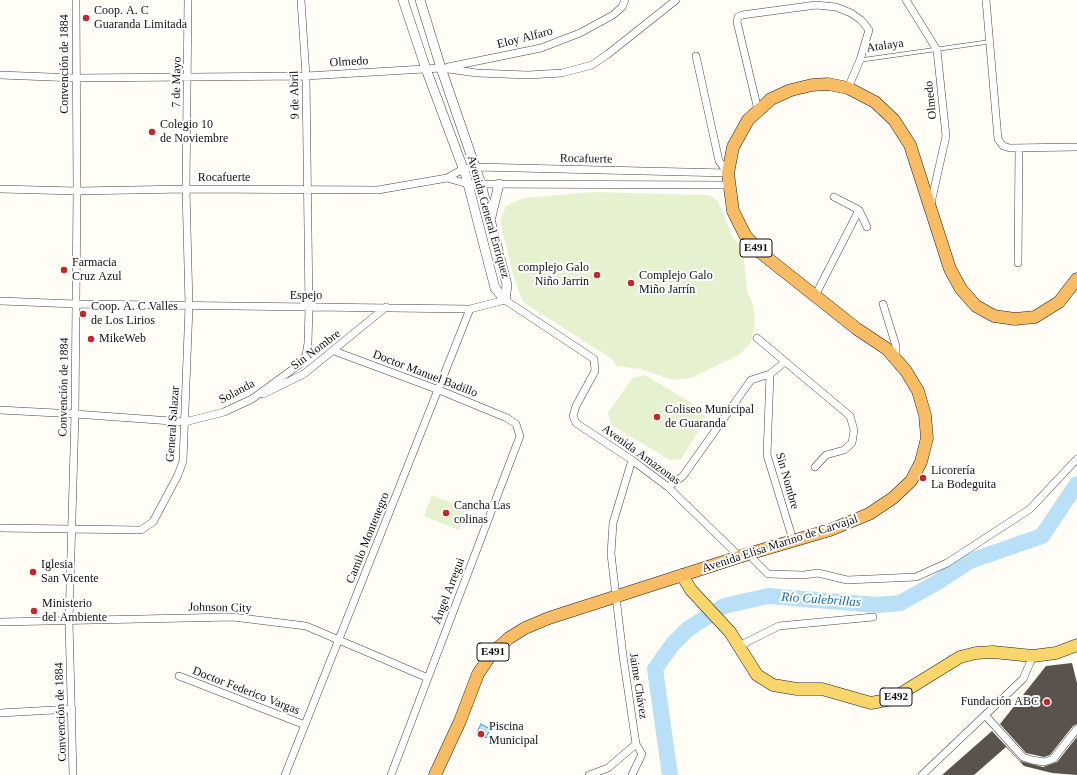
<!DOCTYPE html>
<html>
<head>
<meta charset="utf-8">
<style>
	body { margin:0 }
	canvas { display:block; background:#fffdf5 }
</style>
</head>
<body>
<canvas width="1077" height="775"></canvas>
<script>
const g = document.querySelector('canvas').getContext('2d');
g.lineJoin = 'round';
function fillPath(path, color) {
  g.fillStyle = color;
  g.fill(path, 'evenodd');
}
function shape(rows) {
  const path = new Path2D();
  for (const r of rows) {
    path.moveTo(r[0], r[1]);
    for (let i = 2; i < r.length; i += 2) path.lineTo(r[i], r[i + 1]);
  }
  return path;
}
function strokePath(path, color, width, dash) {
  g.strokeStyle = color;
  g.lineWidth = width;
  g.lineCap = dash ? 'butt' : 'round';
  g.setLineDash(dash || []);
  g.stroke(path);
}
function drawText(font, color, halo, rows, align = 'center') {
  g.font = font + ' Georgia,serif';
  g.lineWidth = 4;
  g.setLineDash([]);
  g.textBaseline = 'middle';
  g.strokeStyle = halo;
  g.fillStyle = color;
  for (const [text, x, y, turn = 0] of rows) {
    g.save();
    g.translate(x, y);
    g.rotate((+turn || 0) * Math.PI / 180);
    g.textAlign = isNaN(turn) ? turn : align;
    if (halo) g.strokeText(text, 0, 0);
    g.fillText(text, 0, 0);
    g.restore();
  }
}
fillPath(shape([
	[592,192,709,195,718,201,732,236,743,249,747,291,753,305,755,321,751,343,739,355,691,378,672,380,641,369,616,366,612,359,523,302,513,274,500,221,506,206,523,198],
	[645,375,703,410,705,421,681,459,670,460,611,425,608,413,632,378],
	[432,495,467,509,459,530,424,516]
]), '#e6f2cf');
const water = shape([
	[481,724,490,729,486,738,477,732,481,724]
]);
fillPath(water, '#b9e0f7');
strokePath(water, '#3f96cf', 1);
strokePath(shape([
	[670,775,655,669,672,645,688,629,724,606,768,596,877,605,900,603,936,583,970,561,1042,536,1077,484]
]), '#b9e0f7', 16);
fillPath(shape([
	[1072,663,1077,683,1077,724,1073,726,1050,755,1044,757,1026,753,1000,724,1046,666],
	[992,731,1020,761,1043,767,1057,762,1077,737,1077,775,1052,773,1024,766,1006,747,974,775,942,775]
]), '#5a524d');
const service = shape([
	[861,60,988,42]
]);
const minor = shape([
	[906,0,937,50,946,136,931,203],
	[986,0,998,139,1003,146,1010,148,1077,147],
	[696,56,719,161,728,173],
	[448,67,541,48,580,33,613,15,622,7,625,0],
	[0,75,76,78,306,76,441,68,477,73,528,75,562,73,592,65,608,54,676,0],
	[758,110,737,22,738,17,742,15,816,5,836,7,851,13,861,20,869,30,860,60,848,88],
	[728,173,475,167,463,169,447,178,468,184,728,185],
	[0,189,77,191,186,189,378,190,447,178],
	[834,197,859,210,867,227],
	[1018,263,1019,148],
	[815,296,859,210],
	[0,301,76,304,470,309,505,300,594,359,595,371,576,406,573,416,576,423,632,460,668,487,740,557],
	[883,304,896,346,896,357],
	[757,338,850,416,854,430,852,443,844,450,826,455,815,467],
	[334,351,439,390,507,418,516,424,520,436,391,775],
	[785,362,770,374,767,455,793,540],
	[263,394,304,374,386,307],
	[0,410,75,414,185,422,224,412,252,399,300,364,306,355,308,343,309,308,306,76,301,0],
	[632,460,613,523,611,554,623,656,636,744,642,754,632,775],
	[668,487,683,476,751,380,770,374],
	[0,528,141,530,153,522,178,475,183,461,189,306,186,189,188,0],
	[748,554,768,574,804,575,818,573,847,580,916,577,947,563,1030,509,1077,459],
	[0,622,233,617,306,626,428,678],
	[739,646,779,626,873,617],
	[179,676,305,725],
	[0,713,72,709],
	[985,715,1023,757,1032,760,1044,762,1053,759,1077,729],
	[73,775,69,621,75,414,77,191,76,0],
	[285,775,470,309],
	[589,775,608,768,636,744],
	[922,775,1023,679,1033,656]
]);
const tertiary = shape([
	[403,0,426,69,466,176,495,288,505,300],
	[420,0,441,68,481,184,507,285,505,300],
	[491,217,499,184]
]);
const primary = shape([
	[682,575,691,590,730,632,757,675,773,685,797,689,822,689,871,703,892,699,960,657,976,653,993,652,1033,656,1056,653,1077,645]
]);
const trunk = shape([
	[435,775,460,721,478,674,492,653,509,638,525,628,549,618,748,554,830,530,869,514,893,498,911,481,921,462,927,438,925,415,918,391,906,371,887,349,857,329,761,253,745,235,733,211,728,173,733,147,748,120,771,99,791,90,812,85,828,84,848,88,875,102,894,120,910,145,950,269,961,289,976,306,994,316,1015,319,1035,317,1059,302,1077,279]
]);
strokePath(service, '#444', 4.5);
strokePath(minor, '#444', 8);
strokePath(tertiary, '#444', 10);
strokePath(primary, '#222', 13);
strokePath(trunk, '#222', 13);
strokePath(service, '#fff', 3.5);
strokePath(minor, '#fff', 7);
strokePath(tertiary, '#fff', 9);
strokePath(primary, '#f9d66b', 12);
strokePath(trunk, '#f7bc64', 12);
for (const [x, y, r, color] of [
	[86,18,4,"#c4262e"],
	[152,132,4,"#c4262e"],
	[64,270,4,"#c4262e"],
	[597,275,4,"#c4262e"],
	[631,283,4,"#c4262e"],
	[83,314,4,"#c4262e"],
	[91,339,4,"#c4262e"],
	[657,417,4,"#c4262e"],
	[923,478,4,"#c4262e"],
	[446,513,4,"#c4262e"],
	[33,572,4,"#c4262e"],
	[34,611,4,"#c4262e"],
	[1047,702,4,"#c4262e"],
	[481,734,4,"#c4262e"]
]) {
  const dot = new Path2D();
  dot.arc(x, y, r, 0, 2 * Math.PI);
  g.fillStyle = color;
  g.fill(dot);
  strokePath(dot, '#fff', 1.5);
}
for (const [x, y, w] of [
	[756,248,32],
	[493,652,32],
	[896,697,32]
]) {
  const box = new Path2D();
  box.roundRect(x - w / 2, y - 9, w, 18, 3);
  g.fillStyle = '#fff';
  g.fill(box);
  strokePath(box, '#111', 1);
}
drawText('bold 11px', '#111', null, [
	["E491",756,248],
	["E491",493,652],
	["E492",896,697]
]);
drawText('12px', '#111', '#fff', [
	["Coop. A. C",94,11],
	["Guaranda Limitada",94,25],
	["Colegio 10",160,125],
	["de Noviembre",160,139],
	["Farmacia",72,263],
	["Cruz Azul",72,277],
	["complejo Galo",589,268,"right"],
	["Niño Jarrin",589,282,"right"],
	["Complejo Galo",639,276],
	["Miño Jarrín",639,290],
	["Coop. A. C Valles",91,307],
	["de Los Lirios",91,321],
	["MikeWeb",99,339],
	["Coliseo Municipal",665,410],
	["de Guaranda",665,424],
	["Licorería",931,471],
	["La Bodeguita",931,485],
	["Cancha Las",454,506],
	["colinas",454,520],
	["Iglesia",41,565],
	["San Vicente",41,579],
	["Ministerio",42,604],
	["del Ambiente",42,618],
	["Fundación ABC",1039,702,"right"],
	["Piscina",489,727],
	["Municipal",489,741]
], 'left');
drawText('12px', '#111', '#fff', [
	["Eloy Alfaro",525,38,-14],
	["Atalaya",885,46,-8],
	["Olmedo",349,62,-3],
	["Convención de 1884",65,64,-90],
	["7 de Mayo",177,82,-89],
	["9 de Abril",295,95,-91],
	["Olmedo",931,100,-96],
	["Rocafuerte",586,159,1],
	["Rocafuerte",224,178],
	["Avenida General Enríquez",488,217,74],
	["Espejo",306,296],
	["Sin Nombre",316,350,-37],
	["Doctor Manuel Badillo",425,374,21],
	["Convención de 1884",64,387,-89],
	["Solanda",237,392,-28],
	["General Salazar",173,424,-86],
	["Avenida Amazonas",641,455,36],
	["Sin Nombre",787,481,74],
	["Camilo Montenegro",368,538,-68],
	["Avenida Elisa Marino de Carvajal",780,544,-18],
	["Ángel Arregui",449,591,-69],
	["Johnson City",220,608,1],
	["Jaime Chávez",638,686,81],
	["Doctor Federico Vargas",246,691,21],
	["Convención de 1884",61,712,-92]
]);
drawText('italic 13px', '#1768a6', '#fff', [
	["Río Culebrillas",821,600,4]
]);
</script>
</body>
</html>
